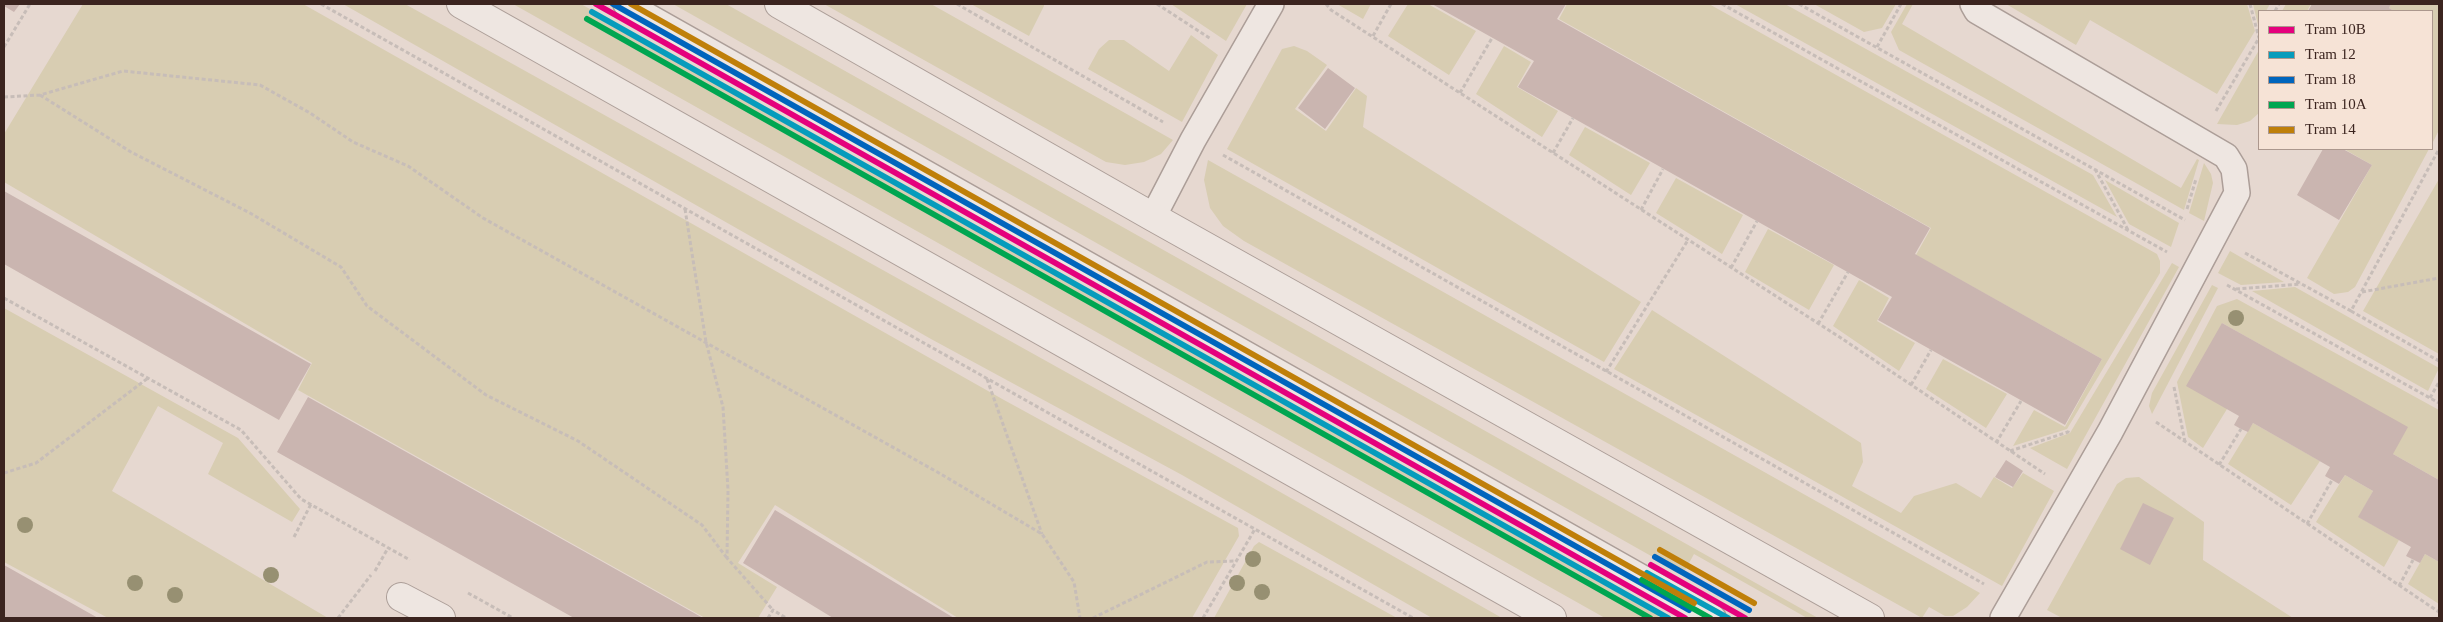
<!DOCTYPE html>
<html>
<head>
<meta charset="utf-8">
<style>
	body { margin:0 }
	#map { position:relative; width:2443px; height:622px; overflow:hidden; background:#e6d8d0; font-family:"Times New Roman",serif }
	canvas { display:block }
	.frame { position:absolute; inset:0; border:5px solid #3b241f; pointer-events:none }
	.legend { position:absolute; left:2258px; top:10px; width:175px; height:140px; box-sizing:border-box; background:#f6e3d6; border:1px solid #ab978d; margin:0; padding:6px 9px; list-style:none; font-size:15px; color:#3b241f }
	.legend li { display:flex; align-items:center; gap:10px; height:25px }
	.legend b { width:25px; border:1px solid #ab978d }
</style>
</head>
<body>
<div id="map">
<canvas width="2443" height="622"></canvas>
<div class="frame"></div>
<ul class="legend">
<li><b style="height:6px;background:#e5007d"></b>Tram 10B</li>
<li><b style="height:6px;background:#069cbc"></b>Tram 12</li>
<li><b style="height:6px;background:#0065bd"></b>Tram 18</li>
<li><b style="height:6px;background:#00a651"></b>Tram 10A</li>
<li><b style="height:6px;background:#bf7f09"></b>Tram 14</li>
</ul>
</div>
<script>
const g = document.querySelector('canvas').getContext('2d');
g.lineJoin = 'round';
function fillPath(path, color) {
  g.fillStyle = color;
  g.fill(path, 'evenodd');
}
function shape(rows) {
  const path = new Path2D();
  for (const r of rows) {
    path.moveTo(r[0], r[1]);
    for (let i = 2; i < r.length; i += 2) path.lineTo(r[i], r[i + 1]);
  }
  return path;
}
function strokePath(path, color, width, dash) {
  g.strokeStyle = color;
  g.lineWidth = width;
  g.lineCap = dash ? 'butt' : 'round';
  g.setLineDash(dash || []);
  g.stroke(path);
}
fillPath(shape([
	[83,4,303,4,1004,400,1238,528,1239,536,1192,618,958,618,775,505,738,563,777,587,758,618,705,618,298,390,312,363,4,182,4,134],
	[343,4,405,4,1215,455,1502,618,1432,618,1182,475,931,339],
	[513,4,581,4,1660,614,1658,618,1605,618],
	[673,4,726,4,1818,618,1807,618,1694,554,1683,574],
	[824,4,931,4,1173,140,1161,154,1144,162,1125,165,1106,162],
	[971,4,1044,4,1044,6,1029,36],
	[1171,4,1247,4,1226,41],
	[1337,4,1371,4,1363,19],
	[1408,4,1428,4,1476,31,1449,75,1388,36],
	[1567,4,1709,4,2157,254,2160,261,2160,273,2067,429,2013,446,2034,410,2065,427,2102,359,1916,255,1931,228,1559,19],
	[1735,4,1785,4,2093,175,2117,217],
	[1814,4,1896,4,1882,28,1864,32],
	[1907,4,1913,4,1902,24,2181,188,2197,159,2199,160,2184,210,1899,50,1891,32],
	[2006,4,2247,4,2255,31,2217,94,2090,20,2076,45],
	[2253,4,2270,4,2266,11,2259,11,2258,25],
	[2286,4,2311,4,2307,11,2282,11],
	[2391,4,2439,4,2439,130,2432,144,2432,11,2394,11,2389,8],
	[1191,35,1218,55,1182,122,1088,69,1099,49,1109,40,1124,40,1169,71],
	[1294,46,1307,51,1327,65,1295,109,1326,131,1356,88,1367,96,1363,127,1641,302,1604,362,1227,149,1282,49],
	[1504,46,1531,62,1517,87,1558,111,1542,137,1476,94],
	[2259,50,2259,113,2250,121,2237,125,2217,124],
	[1585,127,1650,163,1631,195,1569,155],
	[2344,149,2429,149,2355,287,2348,292,2334,294,2307,278,2372,165],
	[1208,160,1980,593,1967,607,1953,616,1945,616,1929,607,1922,618,1244,241,1223,226,1210,208,1204,180],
	[2204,163,2211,174,2213,183,2204,221,2189,213],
	[1676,178,1743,215,1722,254,1656,213],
	[2439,179,2439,354,2363,311],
	[2105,180,2179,223,2171,247,2129,224],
	[1768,229,1834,265,1809,310,1745,272],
	[2230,251,2284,282,2241,285,2218,273],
	[2172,263,2179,267,2067,469,2030,448,2070,433],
	[1859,280,1889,298,1877,321,1915,343,1899,371,1833,326],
	[2212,285,2218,288,2152,414,2149,406,2152,393],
	[2295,287,2439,368,2428,391,2252,291],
	[2237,299,2439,410,2439,480,2393,454,2339,389,2222,323,2227,409,2203,448,2188,437,2177,382,2217,306],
	[4,308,238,438,300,509,292,522,208,474,223,443,158,406,112,491,328,618,108,618,4,562],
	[1652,310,1861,443,1863,462,1852,486,1901,513,1914,496,1956,483,1981,498,1994,477,2012,488,2023,473,2054,491,2002,586,1614,369],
	[1943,359,2007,394,1986,428,1926,389],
	[2253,423,2320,461,2291,505,2228,464],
	[2345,475,2373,491,2359,517,2399,540,2384,567,2316,522],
	[2139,477,2204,522,2203,560,2293,618,2062,618,2047,610,2117,484,2126,478],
	[1259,542,1397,618,1214,618,1254,546],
	[2425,554,2439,562,2439,604,2408,584]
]), '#d8cdb2');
fillPath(shape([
	[4,4,20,4,14,12,4,6],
	[1432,4,1566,4,1557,19,1930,228,1915,254,2102,359,2065,425,1878,320,1892,297,1518,87,1534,61],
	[2312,4,2391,4,2389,8,2394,11,2308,11],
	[1328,68,1355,88,1325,129,1298,108],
	[2323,149,2343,149,2372,165,2339,220,2297,195],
	[4,191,311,364,279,420,4,264],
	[2222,323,2408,427,2393,454,2439,480,2439,562,2425,554,2420,563,2406,556,2411,547,2358,517,2373,491,2345,475,2339,484,2325,476,2330,467,2253,423,2248,432,2241,429,2234,425,2239,416,2186,386],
	[308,397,703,618,574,618,277,452],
	[2006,460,2023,471,2013,487,1995,477],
	[2143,503,2174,518,2150,565,2120,549],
	[775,510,954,618,833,618,743,563],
	[4,565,98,618,4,618]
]), '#cab5b0');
const service = shape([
	[626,4,1713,618],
	[1973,4,1977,11,2226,156,2234,169,2237,193,2110,432,2003,618],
	[1153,217,1193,140,1271,4]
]);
const minor = shape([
	[401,597,441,618]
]);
const tertiary = shape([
	[461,4,1552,618],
	[779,4,1153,217,1870,618]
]);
strokePath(service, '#ac9e98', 28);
strokePath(minor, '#ac9e98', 30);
strokePath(tertiary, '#ac9e98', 30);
strokePath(shape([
	[321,4,1413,618],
	[957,4,1163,122],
	[1157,4,1211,39],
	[1326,4,1331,10,1841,338,2045,474],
	[1722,4,2167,252],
	[1799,4,2185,220],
	[2250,4,2259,38],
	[2275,11,2279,4],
	[1373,36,1391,4],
	[4,47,30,4],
	[1877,47,1901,4],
	[1460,93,1492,38],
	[40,95,131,152,250,213,341,267,367,306,486,395,578,441,702,525,727,558],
	[4,97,40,95,123,71,260,85,310,113,353,142,408,166,483,218,939,473,1042,534,1074,582,1080,618],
	[2216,111,2259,38],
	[1553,153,1573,118],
	[1223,155,1984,584],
	[2095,169,2128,230],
	[685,209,706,342,723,407,728,490,727,558,773,610],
	[2187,209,2196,179],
	[1641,210,1663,169],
	[2245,253,2351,311,2439,149],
	[1731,268,1757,221],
	[2227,285,2439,403],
	[2236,289,2301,284],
	[2362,292,2439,278],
	[4,298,241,430,301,499,410,560],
	[2351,311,2439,361],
	[1818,324,1848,272],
	[1606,372,1688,240],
	[987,379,1042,534],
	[1911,385,1931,350],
	[2174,387,2185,442],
	[2430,398,2439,382],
	[2156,422,2439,612],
	[1996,443,2021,401],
	[2010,451,2068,432,2069,429],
	[2219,465,2241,429],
	[4,473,36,463,148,378],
	[2307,524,2332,480],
	[294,537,311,504],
	[375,571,388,548],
	[2399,586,2413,560],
	[468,593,513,618],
	[338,618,371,575],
	[768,618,773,610,786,618],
	[1093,618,1207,562,1236,561],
	[1203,618,1255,529]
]), '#c7bdb8', 3, [4, 2.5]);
strokePath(service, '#eee6e1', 25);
strokePath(minor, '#eee6e1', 28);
strokePath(tertiary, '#eee6e1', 28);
strokePath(shape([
	[596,4,1685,618],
	[1651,565,1745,618]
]), '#e5007d', 6);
strokePath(shape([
	[592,12,1668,618],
	[1647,573,1728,618]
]), '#069cbc', 6);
strokePath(shape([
	[613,4,1689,610],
	[1655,557,1749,610]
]), '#0065bd', 6);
strokePath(shape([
	[587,19,1650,618],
	[1642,580,1710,618]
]), '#00a651', 6);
strokePath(shape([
	[631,4,1694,603],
	[1660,550,1754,603]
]), '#bf7f09', 6);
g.fillStyle = '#979072';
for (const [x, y] of [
	[2236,318],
	[25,525],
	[1253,559],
	[271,575],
	[135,583],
	[1237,583],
	[1262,592],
	[175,595]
]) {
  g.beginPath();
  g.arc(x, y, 8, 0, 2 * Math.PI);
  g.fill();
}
</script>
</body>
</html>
